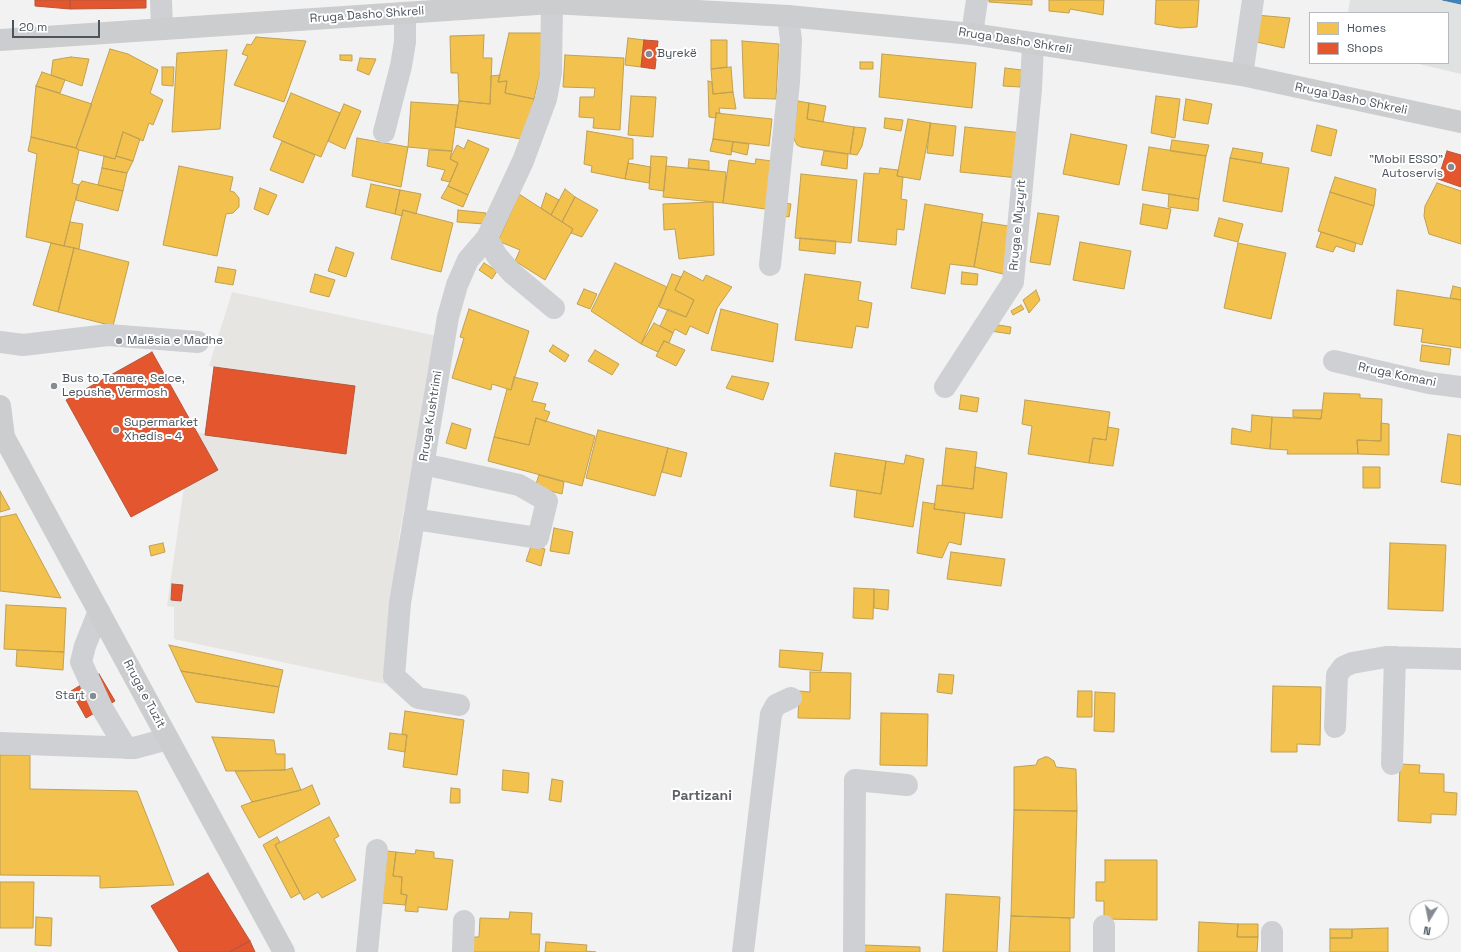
<!DOCTYPE html>
<html>
<head>
<meta charset="utf-8">
<style>
	body { margin:0 }
	#map { position:relative; width:1461px; height:952px; overflow:hidden; background:#f2f2f2; font-family:"Space Grotesk",sans-serif }
	canvas { display:block }
	.legend { position:absolute; left:1309px; top:12px; width:140px; height:52px; box-sizing:border-box; background:#fff; border:1px solid #b7babe; margin:0; padding:5px 7px; list-style:none; font-size:12px; color:#4b535c }
	.legend li { display:flex; align-items:center; gap:8px; height:20px }
	.legend b { width:20px; border:1px solid #b7babe }
	.north { position:absolute; left:1409px; top:900px; width:40px; height:40px; box-sizing:border-box; background:#fff; border:1px solid #b7babe; border-radius:50%; rotate:190deg; font-size:11px; font-weight:700; line-height:16px; text-align:center; color:#4b535c }
	.north::after { content:''; display:block; margin:auto; width:14px; height:18px; background:#858b90; clip-path:polygon(50% 0,100% 100%,50% 72%,0 100%) }
	.scale { position:absolute; left:12px; top:20px; width:88px; height:18px; box-sizing:border-box; border:2px solid #4b535c; border-top:0; padding-left:5px; font-size:12px; line-height:14px; white-space:nowrap; color:#4b535c; -webkit-text-stroke:3px #fff; paint-order:stroke }
</style>
</head>
<body>
<div id="map">
<canvas width="1461" height="952"></canvas>
<ul class="legend">
<li><b style="height:11px;background:#f2c14e"></b>Homes</li>
<li><b style="height:11px;background:#e4572e"></b>Shops</li>
</ul>
<div class="north">N</div>
<div class="scale">20 m</div>
</div>
<script>
const g = document.querySelector('canvas').getContext('2d');
g.lineJoin = 'round';
function fillPath(path, color) {
  g.fillStyle = color;
  g.fill(path, 'evenodd');
}
function shape(rows) {
  const path = new Path2D();
  for (const r of rows) {
    path.moveTo(r[0], r[1]);
    for (let i = 2; i < r.length; i += 2) path.lineTo(r[i], r[i + 1]);
  }
  return path;
}
function strokePath(path, color, width, dash) {
  g.strokeStyle = color;
  g.lineWidth = width;
  g.lineCap = dash ? 'butt' : 'round';
  g.setLineDash(dash || []);
  g.stroke(path);
}
function drawText(font, color, halo, rows, align = 'center') {
  g.font = font + ' "Space Grotesk",sans-serif';
  g.lineWidth = 4;
  g.setLineDash([]);
  g.textBaseline = 'middle';
  g.strokeStyle = halo;
  g.fillStyle = color;
  for (const [text, x, y, turn = 0] of rows) {
    g.save();
    g.translate(x, y);
    g.rotate((+turn || 0) * Math.PI / 180);
    g.textAlign = isNaN(turn) ? turn : align;
    if (halo) g.strokeText(text, 0, 0);
    g.fillText(text, 0, 0);
    g.restore();
  }
}
fillPath(shape([
	[232,292,437,336,400,531,397,554,385,684,174,639,174,607,167,606,183,494,194,431,205,434,214,367,209,366]
]), '#e6e5e1');
fillPath(shape([
	[1350,0,1461,0,1461,74,1415,63,1448,63,1448,13,1348,13]
]), '#e0e1e1');
const homes = shape([
	[989,0,1032,0,1032,5,989,2,989,0],
	[1049,0,1104,0,1103,15,1070,9,1069,13,1049,11,1049,0],
	[1156,0,1199,0,1197,27,1180,28,1155,24,1156,0],
	[1256,15,1290,18,1284,48,1252,41,1256,15],
	[509,33,544,33,543,61,534,99,505,93,507,81,498,82,509,33],
	[484,35,483,58,492,58,490,104,459,101,458,73,451,73,450,36,484,35],
	[256,37,306,41,284,102,234,85,248,56,242,54,247,44,251,45,256,37],
	[628,38,644,40,641,67,625,65,628,38],
	[711,40,727,40,727,67,711,69,711,40],
	[742,41,779,44,776,99,744,98,742,41],
	[110,49,128,54,158,70,150,93,163,100,153,125,149,123,143,141,123,132,115,159,79,150,76,148,110,49],
	[227,50,220,129,172,132,177,53,227,50],
	[882,54,976,63,972,108,879,97,882,54],
	[340,55,352,55,352,61,340,60,340,55],
	[565,55,624,58,620,130,593,128,594,118,579,117,580,97,594,97,595,88,563,87,565,55],
	[71,57,89,59,82,86,51,75,53,60,71,57],
	[360,58,376,59,369,75,357,70,360,58],
	[860,62,873,62,873,69,860,69,860,62],
	[162,67,174,67,173,86,162,85,162,67],
	[731,67,733,92,713,94,711,69,731,67],
	[1005,68,1022,70,1020,87,1003,86,1005,68],
	[42,72,65,80,60,93,36,86,42,72],
	[500,75,498,82,507,81,505,93,534,99,526,140,455,127,459,101,490,104,491,76,500,75],
	[708,81,712,82,713,94,733,92,736,109,719,108,720,113,716,113,716,118,709,117,708,81],
	[36,86,92,104,76,148,31,137,36,86],
	[291,93,340,113,321,157,273,137,291,93],
	[631,96,656,97,653,137,628,135,631,96],
	[1156,96,1180,99,1175,138,1151,133,1156,96],
	[1186,99,1212,104,1208,124,1183,120,1186,99],
	[798,101,809,103,807,119,854,127,850,154,801,147,797,145,795,141,793,136,798,101],
	[411,102,458,105,452,151,408,147,411,102],
	[809,103,826,106,823,122,807,119,809,103],
	[344,104,361,111,345,149,328,141,344,104],
	[716,113,772,119,769,146,713,139,716,113],
	[885,118,903,120,901,131,884,128,885,118],
	[908,119,931,123,920,180,897,176,908,119],
	[930,123,956,126,953,156,927,153,930,123],
	[1317,125,1337,130,1331,156,1311,151,1317,125],
	[854,127,866,128,862,146,857,155,850,154,854,127],
	[965,127,1023,133,1018,178,960,172,965,127],
	[587,131,633,139,633,159,629,159,625,179,591,172,592,166,584,164,587,131],
	[123,132,140,139,133,161,116,156,123,132],
	[1071,134,1127,145,1119,185,1063,174,1071,134],
	[31,137,76,148,79,150,72,183,79,185,64,246,26,237,37,154,28,151,31,137],
	[357,138,408,147,401,187,352,176,357,138],
	[713,139,733,142,731,155,710,151,713,139],
	[468,140,489,149,468,195,448,186,458,163,450,159,457,145,464,149,468,140],
	[1172,140,1209,145,1206,156,1170,151,1172,140],
	[282,141,315,155,303,183,270,170,282,141],
	[733,142,749,144,747,155,731,151,733,142],
	[1149,147,1206,156,1199,199,1142,190,1149,147],
	[1233,148,1263,153,1261,163,1230,158,1233,148],
	[429,150,452,151,450,159,458,163,450,182,441,180,445,170,427,166,429,150],
	[824,151,848,154,847,169,821,165,824,151],
	[104,156,115,159,116,156,133,161,127,173,102,168,104,156],
	[651,156,667,157,664,191,649,189,651,156],
	[1230,158,1289,168,1282,212,1223,201,1230,158],
	[689,159,709,161,709,170,688,168,689,159],
	[756,159,780,162,772,210,723,203,729,160,755,164,756,159],
	[628,163,651,167,649,183,625,179,628,163],
	[179,166,233,177,230,191,234,192,239,198,239,207,233,213,226,214,217,256,163,245,179,166],
	[666,166,726,172,723,203,663,197,666,166],
	[102,168,127,173,123,191,98,185,102,168],
	[880,168,898,170,897,176,903,177,901,199,907,200,904,230,897,229,896,245,858,241,864,173,879,174,880,168],
	[801,174,857,180,851,243,795,238,801,174],
	[1335,177,1376,189,1374,206,1330,192,1335,177],
	[82,181,123,191,118,211,76,200,79,185,82,181],
	[1437,183,1461,191,1461,244,1429,234,1424,216,1425,206,1437,183],
	[371,184,400,190,395,214,366,207,371,184],
	[448,186,468,195,463,207,441,198,448,186],
	[260,188,277,195,268,215,254,209,260,188],
	[565,189,575,197,562,222,551,215,565,189],
	[400,190,421,194,416,214,403,210,402,216,395,214,400,190],
	[1330,192,1374,206,1362,245,1318,231,1330,192],
	[546,193,559,200,551,215,541,208,546,193],
	[519,194,573,229,545,280,515,261,520,250,498,241,519,194],
	[1169,194,1199,199,1198,211,1168,207,1169,194],
	[575,197,598,210,582,237,571,233,573,229,562,222,575,197],
	[713,202,714,255,679,259,675,229,664,230,663,204,713,202],
	[784,203,791,204,789,217,783,216,784,203],
	[925,204,983,214,974,267,950,264,945,294,911,288,925,204],
	[1143,204,1171,209,1167,229,1140,224,1143,204],
	[403,210,453,223,441,272,391,259,403,210],
	[458,210,486,213,484,224,457,222,458,210],
	[1038,213,1059,216,1050,265,1030,262,1038,213],
	[1219,218,1243,224,1238,242,1214,236,1219,218],
	[70,222,83,224,79,249,64,246,70,222],
	[982,222,1015,227,1007,275,974,267,982,222],
	[1321,232,1356,243,1354,252,1336,246,1333,252,1316,247,1321,232],
	[800,238,836,241,835,254,799,250,800,238],
	[1080,242,1131,251,1124,289,1073,280,1080,242],
	[51,243,74,248,58,312,33,305,51,243],
	[1238,243,1286,253,1271,319,1224,308,1238,243],
	[336,247,354,253,346,277,328,271,336,247],
	[74,248,129,262,113,326,58,312,74,248],
	[484,263,497,271,492,279,479,270,484,263],
	[615,263,667,287,641,344,591,311,615,263],
	[218,267,236,270,233,285,215,282,218,267],
	[684,271,703,281,706,275,732,287,717,308,708,334,690,326,686,335,675,329,673,333,660,326,668,309,686,317,694,300,675,290,684,271],
	[962,272,978,274,977,285,961,284,962,272],
	[315,274,335,280,329,297,310,292,315,274],
	[672,274,681,277,675,290,694,300,686,317,659,307,672,274],
	[805,274,861,282,858,300,872,303,868,328,856,326,852,348,795,340,805,274],
	[1453,286,1461,288,1461,300,1450,298,1453,286],
	[584,289,597,294,590,309,577,304,584,289],
	[1036,290,1040,300,1029,313,1023,300,1036,290],
	[1397,290,1461,300,1461,348,1421,342,1423,329,1394,325,1397,290],
	[1021,305,1024,309,1013,315,1011,311,1021,305],
	[469,309,529,331,511,390,492,384,491,390,452,378,464,338,460,337,469,309],
	[721,309,778,324,773,362,711,350,721,309],
	[654,323,673,333,669,343,664,341,658,352,641,344,654,323],
	[992,324,1011,327,1010,334,991,331,992,324],
	[664,341,685,350,676,366,656,356,664,341],
	[553,345,569,355,565,362,549,351,553,345],
	[1422,345,1451,349,1449,365,1420,361,1422,345],
	[595,350,619,364,612,375,588,361,595,350],
	[732,376,769,383,763,400,726,388,732,376],
	[514,377,538,383,532,401,546,404,544,410,550,412,546,422,536,418,529,445,494,437,507,389,511,390,514,377],
	[1324,393,1360,394,1360,398,1382,399,1381,441,1357,440,1358,454,1287,454,1288,450,1270,449,1272,417,1321,419,1324,393],
	[961,395,979,398,977,412,959,409,961,395],
	[1025,400,1110,412,1106,440,1093,438,1089,463,1028,454,1032,426,1022,424,1025,400],
	[1293,410,1322,410,1321,419,1293,417,1293,410],
	[1252,415,1272,417,1270,449,1231,444,1232,428,1251,432,1252,415],
	[536,418,595,436,582,486,488,461,494,437,529,445,536,418],
	[452,423,471,429,466,449,446,443,452,423],
	[1381,423,1389,424,1389,455,1358,454,1357,440,1381,441,1381,423],
	[1108,427,1119,429,1113,466,1089,463,1093,438,1106,440,1108,427],
	[598,430,668,448,655,496,586,478,598,430],
	[1448,434,1461,436,1461,485,1441,482,1448,434],
	[668,448,687,453,681,477,662,472,668,448],
	[946,448,977,452,973,489,942,485,946,448],
	[835,453,886,461,881,494,830,486,835,453],
	[906,455,924,459,913,527,854,517,857,490,881,494,886,461,904,464,906,455],
	[975,467,1007,473,1002,518,934,509,937,485,973,489,975,467],
	[1363,467,1380,467,1380,488,1363,488,1363,467],
	[539,475,564,482,562,494,535,487,539,475],
	[0,491,10,509,0,512,0,491],
	[923,502,935,504,934,509,965,513,961,545,949,542,942,558,917,553,923,502],
	[16,514,61,598,0,591,0,517,16,514],
	[554,528,573,532,569,554,550,551,554,528],
	[163,543,165,552,151,556,149,546,163,543],
	[1390,543,1446,545,1443,611,1388,609,1390,543],
	[531,546,545,549,541,566,526,561,531,546],
	[951,552,1005,559,1001,586,947,579,951,552],
	[854,588,874,589,873,619,853,618,854,588],
	[874,589,889,590,888,610,874,608,874,589],
	[6,605,66,608,64,652,4,649,6,605],
	[169,645,283,670,279,687,181,671,169,645],
	[17,650,64,652,63,670,16,666,17,650],
	[780,650,823,653,821,671,779,667,780,650],
	[181,671,279,687,274,713,196,702,181,671],
	[810,672,851,673,850,719,798,718,799,691,810,692,810,672],
	[939,674,954,675,952,694,937,692,939,674],
	[1273,686,1321,687,1320,745,1297,744,1297,752,1271,752,1273,686],
	[1078,691,1092,691,1092,717,1077,717,1078,691],
	[1095,692,1115,693,1114,732,1094,731,1095,692],
	[405,711,464,720,457,775,403,767,407,735,402,734,405,711],
	[881,713,928,714,927,766,880,765,881,713],
	[390,733,407,735,405,752,388,749,390,733],
	[212,737,274,740,276,754,285,754,285,770,226,771,212,737],
	[0,755,30,755,30,789,137,791,174,885,100,888,100,876,0,875,0,755],
	[1045,757,1048,757,1054,761,1056,767,1076,769,1077,811,1014,810,1014,767,1036,765,1038,760,1045,757],
	[1400,764,1420,765,1419,773,1444,774,1444,792,1457,793,1456,815,1431,814,1431,823,1398,821,1400,764],
	[292,768,301,790,252,802,235,771,285,770,292,768],
	[503,770,529,773,528,793,502,790,503,770],
	[552,779,563,781,561,802,549,800,552,779],
	[312,785,320,804,259,838,241,806,252,802,301,790,312,785],
	[451,788,460,789,460,803,450,803,451,788],
	[1014,810,1077,811,1074,918,1011,916,1014,810],
	[329,817,339,836,334,839,356,880,322,898,318,892,304,900,275,845,329,817],
	[277,837,280,842,275,845,300,893,291,898,263,845,277,837],
	[416,850,434,852,434,858,453,860,447,910,418,907,418,912,405,911,407,895,401,894,402,877,393,876,396,852,415,854,416,850],
	[387,851,396,852,393,876,402,877,401,894,407,895,405,905,382,903,387,851],
	[1105,860,1157,860,1157,920,1104,919,1104,901,1096,901,1096,882,1105,882,1105,860],
	[0,882,34,882,33,928,0,928,0,882],
	[946,894,1000,897,997,952,943,952,946,894],
	[510,912,532,913,531,934,540,934,539,952,473,952,473,937,479,937,480,918,509,919,510,912],
	[1011,916,1070,918,1070,952,1009,952,1011,916],
	[36,917,52,918,51,946,35,945,36,917],
	[1199,922,1238,924,1237,937,1258,937,1257,952,1198,952,1199,922],
	[1238,924,1258,924,1258,937,1237,937,1238,924],
	[1388,928,1388,952,1330,952,1330,938,1352,938,1352,929,1388,928],
	[1330,929,1352,929,1352,938,1330,938,1330,929],
	[546,942,587,945,586,951,596,952,545,952,546,942],
	[863,945,920,947,920,952,863,952,863,945]
]);
fillPath(homes, '#f2c14e');
strokePath(homes, '#c0a052', 1);
const shops = shape([
	[35,0,70,0,70,9,35,6,35,0],
	[70,0,146,0,146,8,70,9,70,0],
	[644,40,658,41,655,69,641,67,644,40],
	[1447,151,1461,155,1461,187,1438,179,1447,151],
	[152,352,218,470,131,517,66,400,152,352],
	[214,367,355,386,346,454,205,435,214,367],
	[172,584,183,585,181,601,171,600,172,584],
	[99,674,115,701,86,718,71,691,99,674],
	[208,873,250,941,229,952,179,952,151,906,208,873],
	[250,941,255,952,229,952,250,941]
]);
fillPath(shops, '#e4572e');
strokePath(shops, '#b6563c', 1);
const schools = shape([
	[1443,0,1461,0,1461,4,1443,0]
]);
fillPath(schools, '#3f88c5');
strokePath(schools, '#4378a6', 1);
strokePath(shape([
	[161,0,162,29],
	[972,34,977,0],
	[1242,75,1253,0],
	[384,132,401,66,405,42,405,13],
	[487,238,497,256,512,273,554,308],
	[770,265,789,82,791,40,788,16],
	[0,342,23,345,108,335,198,342],
	[1334,361,1429,383,1461,387],
	[945,387,1013,282,1031,89,1033,44],
	[414,519,538,538,547,501,519,485,423,464],
	[99,611,85,646,81,662,102,708,126,748],
	[459,705,418,698,394,676,400,603,448,317,457,285,468,260,487,238,523,161,546,99,551,73,552,3],
	[1335,727,1337,675,1343,667,1352,663,1386,657,1461,659],
	[0,743,134,748,168,739],
	[1392,764,1395,657],
	[1104,926,1104,952],
	[367,952,377,850],
	[463,952,464,921],
	[743,952,771,714,776,705,791,698],
	[854,952,855,780,907,785],
	[1272,952,1272,932]
]), '#ced0d3', 22);
strokePath(shape([
	[0,40,552,3,788,16,972,34,1242,75,1461,122],
	[0,406,4,437,284,952]
]), '#cbcdcf', 22);
for (const [x, y, r, color] of [
	[649,54,4,"#858b90"],
	[1451,167,4,"#858b90"],
	[119,341,4,"#858b90"],
	[54,386,4,"#858b90"],
	[116,430,4,"#858b90"],
	[93,696,4,"#858b90"]
]) {
  const dot = new Path2D();
  dot.arc(x, y, r, 0, 2 * Math.PI);
  g.fillStyle = color;
  g.fill(dot);
  strokePath(dot, '#fff', 1.5);
}
drawText('12px', '#4b535c', '#fff', [
	["Rruga Dasho Shkreli",367,15,-4],
	["Rruga Dasho Shkreli",1015,41,9],
	["Rruga Dasho Shkreli",1351,99,12],
	["Rruga e Myzyrit",1018,225,-85],
	["Rruga Komani",1397,375,12],
	["Rruga Kushtrimi",431,416,-81],
	["Rruga e Tuzit",144,694,62]
]);
drawText('12px', '#4b535c', '#fff', [
	["Byrekë",657,54],
	["\"Mobil ESSO\"",1443,160,"right"],
	["Autoservis",1443,174,"right"],
	["Malësia e Madhe",127,341],
	["Bus to Tamare, Selce,",62,379],
	["Lepushe, Vermosh",62,393],
	["Supermarket",124,423],
	["Xhedis - 4",124,437],
	["Start",85,696,"right"]
], 'left');
drawText('bold 14px', '#5e6165', '#fff', [
	["Partizani",702,796]
]);
</script>
</body>
</html>
